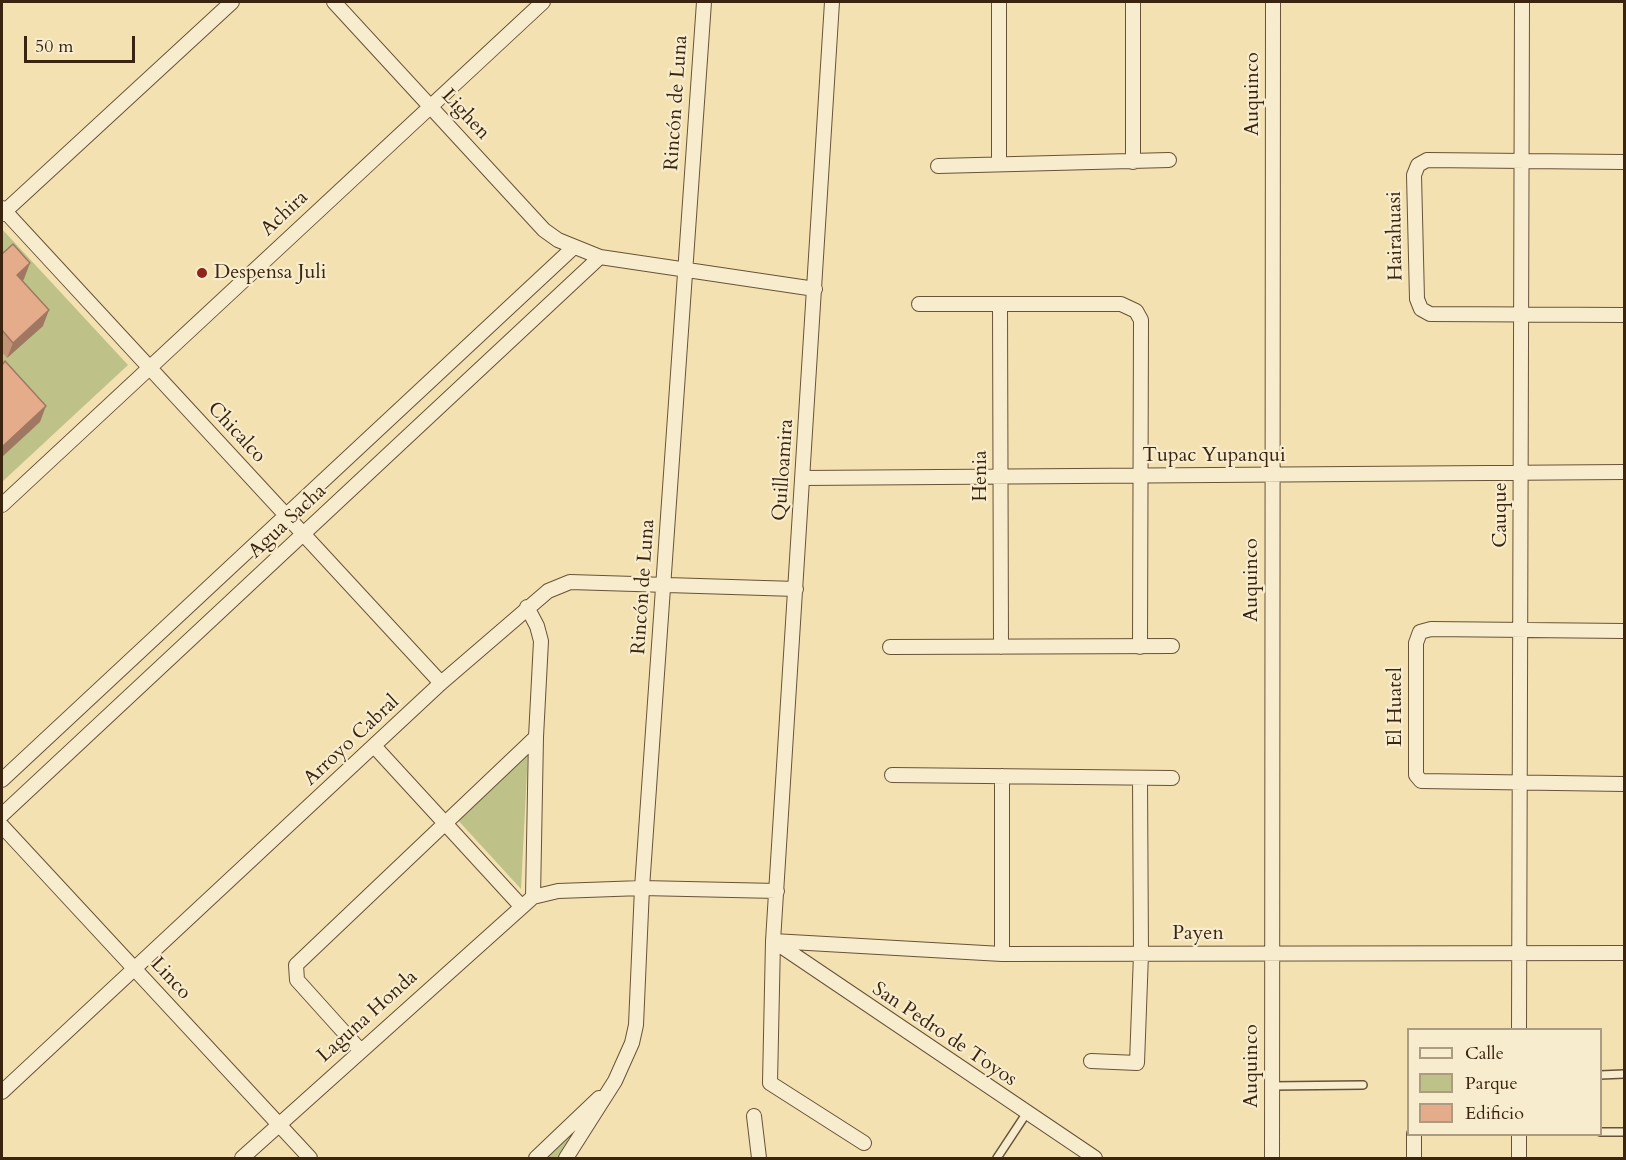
<!DOCTYPE html>
<html>
<head>
<meta charset="utf-8">
<style>
	body { margin:0 }
	#map { position:relative; width:1626px; height:1160px; overflow:hidden; background:#f3e1b2; font-family:Cardo,serif }
	canvas { display:block }
	.frame { position:absolute; inset:0; border:3px solid #3a2410; pointer-events:none }
	.legend { position:absolute; left:1407px; top:1028px; width:195px; height:108px; box-sizing:border-box; background:#f7eccd; border:2px solid #ab9c81; margin:0; padding:8px 10px; list-style:none; font-size:18px; color:#3a2410 }
	.legend li { display:flex; align-items:center; gap:12px; height:30px }
	.legend b { width:30px; border:2px solid #ab9c81 }
	.scale { position:absolute; left:24px; top:36px; width:111px; height:27px; box-sizing:border-box; border:3px solid #3a2410; border-top:0; padding-left:8px; font-size:18px; line-height:21px; white-space:nowrap; color:#3a2410; -webkit-text-stroke:4px #f7eccd; paint-order:stroke }
</style>
</head>
<body>
<div id="map">
<canvas width="1626" height="1160"></canvas>
<div class="frame"></div>
<ul class="legend">
<li><b style="height:8px;background:#f7eccd"></b>Calle</li>
<li><b style="height:16px;background:#bec289"></b>Parque</li>
<li><b style="height:16px;background:#e4ac8a"></b>Edificio</li>
</ul>
<div class="scale">50 m</div>
</div>
<script>
const g = document.querySelector('canvas').getContext('2d');
g.lineJoin = 'round';
function fillPath(path, color) {
  g.fillStyle = color;
  g.fill(path, 'evenodd');
}
function shape(rows) {
  const path = new Path2D();
  for (const r of rows) {
    path.moveTo(r[0], r[1]);
    for (let i = 2; i < r.length; i += 2) path.lineTo(r[i], r[i + 1]);
  }
  return path;
}
function strokePath(path, color, width, dash) {
  g.strokeStyle = color;
  g.lineWidth = width;
  g.lineCap = dash ? 'butt' : 'round';
  g.setLineDash(dash || []);
  g.stroke(path);
}
function drawText(font, color, halo, rows, align = 'center') {
  g.font = font + ' Cardo,serif';
  g.lineWidth = 4.5;
  g.setLineDash([]);
  g.textBaseline = 'middle';
  g.strokeStyle = halo;
  g.fillStyle = color;
  for (const [text, x, y, turn = 0] of rows) {
    g.save();
    g.translate(x, y);
    g.rotate((+turn || 0) * Math.PI / 180);
    g.textAlign = isNaN(turn) ? turn : align;
    if (halo) g.strokeText(text, 0, 0);
    g.fillText(text, 0, 0);
    g.restore();
  }
}
fillPath(shape([
	[2,229,128,365,2,482],
	[528,751,521,889,455,817],
	[605,1099,565,1158,544,1158]
]), '#bec289');
const service = shape([
	[1600,1075,1624,1074],
	[1272,1086,1363,1085],
	[1600,1132,1624,1132],
	[997,1158,1026,1114]
]);
const minor = shape([
	[334,2,544,230,558,240,600,257,815,289],
	[832,2,773,941,770,1083,864,1143],
	[999,2,999,164],
	[1133,2,1133,162],
	[1624,162,1427,160,1418,165,1414,175,1417,299,1421,309,1430,314,1624,315],
	[938,166,1169,160],
	[2,208,441,683],
	[2,214,232,2],
	[919,304,1121,304,1136,311,1141,320,1140,647],
	[1000,304,1001,647],
	[803,478,1624,472],
	[2,505,543,2],
	[1624,631,1431,629,1420,632,1416,643,1416,775,1421,781,1624,784],
	[890,647,1172,646],
	[375,747,521,906],
	[892,775,1172,778],
	[1002,776,1002,954],
	[2,780,574,247],
	[2,815,600,257],
	[2,826,310,1158],
	[533,897,558,891,642,888,777,891],
	[773,941,1002,954,1624,953],
	[775,942,1095,1158],
	[1519,1030,1522,2],
	[360,1050,297,980,296,965,536,737,541,641,537,626,527,607],
	[1091,1061,1137,1063,1141,954,1140,778],
	[2,1092,441,683,548,591,570,582,796,589],
	[754,1116,759,1158],
	[242,1158,533,897,536,737],
	[536,1158,599,1098],
	[566,1158,615,1081,632,1043,636,1025,642,888,704,2],
	[1272,1158,1273,2],
	[1414,1158,1414,1134],
	[1519,1158,1519,1134]
]);
strokePath(service, '#685338', 10);
strokePath(minor, '#685338', 16);
strokePath(service, '#f7eccd', 7);
strokePath(minor, '#f7eccd', 14);
fillPath(shape([
	[2,254,24,279,23,281,43,326,7,358,2,352]
]), '#c49477');
fillPath(shape([
	[30,263,24,279,12,291,17,275],
	[49,310,43,326,7,358,13,343],
	[46,406,40,422,2,457,2,447]
]), '#a07861');
const building = shape([
	[13,244,30,263,17,275,49,310,13,343,2,330,2,254,13,244],
	[5,361,46,406,2,447,2,365,5,361]
]);
fillPath(building, '#e4ac8a');
strokePath(building, '#a07861', 1.5);
for (const [x, y, r, color] of [
	[202,273,6,"#8f2418"]
]) {
  const dot = new Path2D();
  dot.arc(x, y, r, 0, 2 * Math.PI);
  g.fillStyle = color;
  g.fill(dot);
  strokePath(dot, '#f7eccd', 2);
}
drawText('20px', '#3a2410', '#f7eccd', [
	["Auquinco",1253,94,-90],
	["Rincón de Luna",677,103,-86],
	["Lighen",465,115,47],
	["Achira",285,214,-43],
	["Hairahuasi",1396,236,-91],
	["Chicalco",236,433,47],
	["Tupac Yupanqui",1214,456],
	["Quilloamira",784,470,-86],
	["Henia",981,476,-90],
	["Cauque",1501,515,-90],
	["Agua Sacha",288,522,-43],
	["Auquinco",1252,580,-90],
	["Rincón de Luna",644,587,-86],
	["El Huatel",1396,707,-90],
	["Arroyo Cabral",352,741,-43],
	["Payen",1198,934],
	["Linco",170,979,47],
	["Laguna Honda",368,1017,-42],
	["San Pedro de Toyos",944,1035,34],
	["Auquinco",1252,1066,-90]
]);
drawText('20px', '#3a2410', '#f7eccd', [
	["Despensa Juli",214,273]
], 'left');
</script>
</body>
</html>
